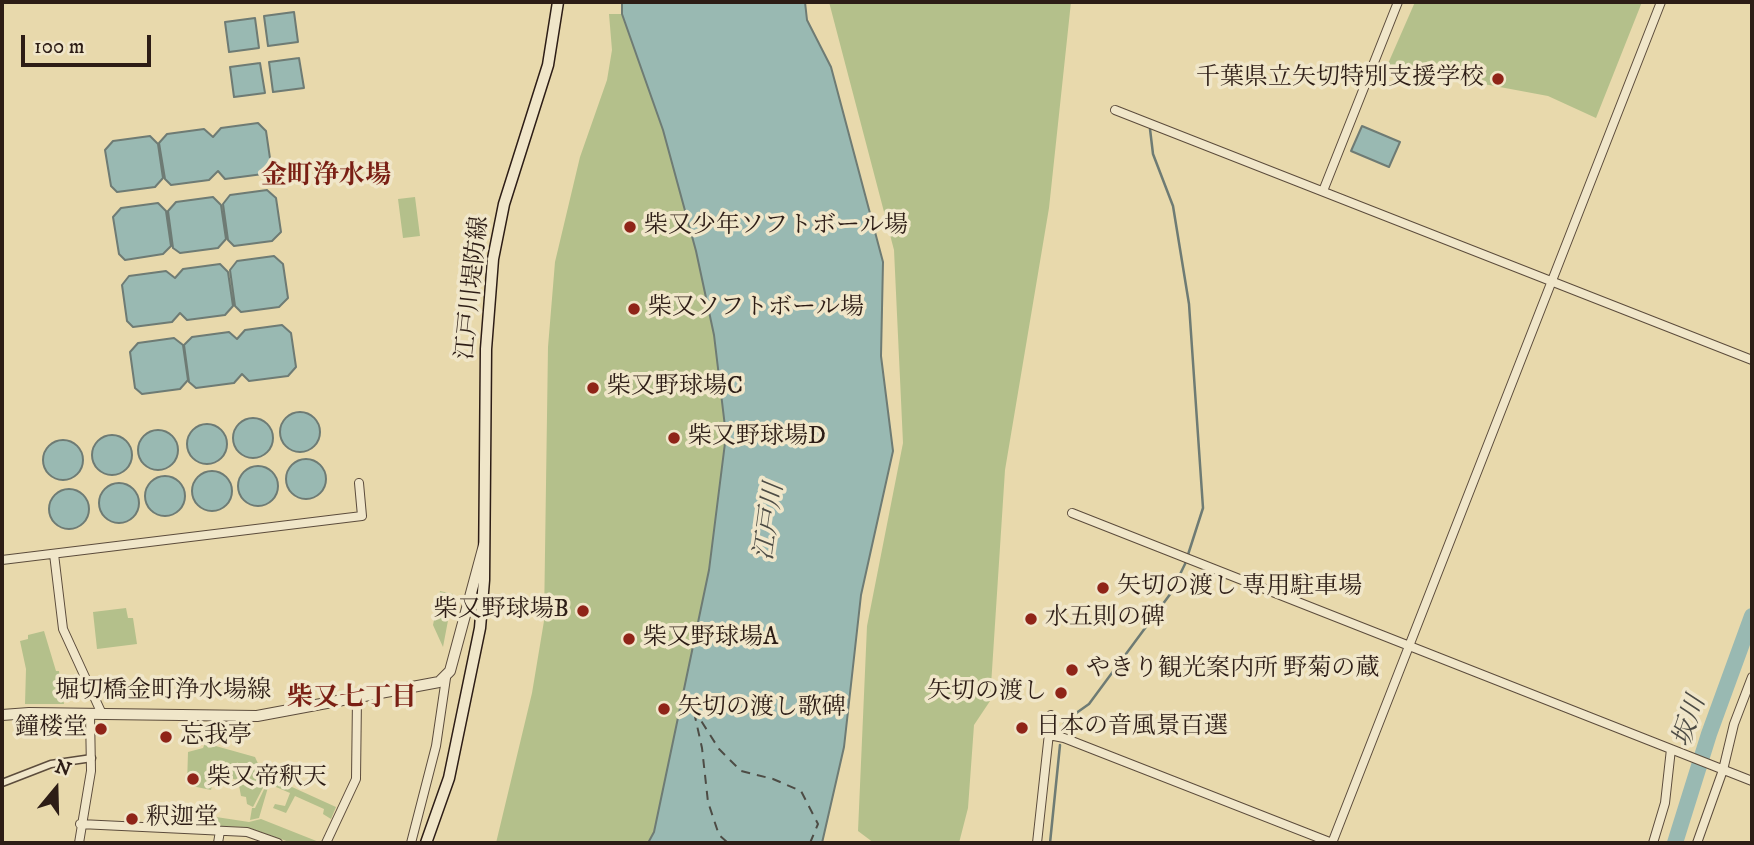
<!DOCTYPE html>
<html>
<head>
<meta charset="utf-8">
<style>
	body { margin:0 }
	#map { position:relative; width:1754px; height:845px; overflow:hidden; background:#e8d9ac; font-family:"IM FELL DW Pica",serif }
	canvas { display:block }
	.frame { position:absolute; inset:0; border:4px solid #2d1d16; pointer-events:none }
	.north { position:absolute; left:21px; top:754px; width:70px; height:70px; -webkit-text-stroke:5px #f0e6c9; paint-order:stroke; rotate:19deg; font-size:19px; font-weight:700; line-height:28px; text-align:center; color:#2d1d16 }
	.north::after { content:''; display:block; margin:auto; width:24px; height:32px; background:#2d1d16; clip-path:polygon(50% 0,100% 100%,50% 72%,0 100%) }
	.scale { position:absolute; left:21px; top:35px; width:130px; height:32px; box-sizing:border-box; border:4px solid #2d1d16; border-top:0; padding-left:9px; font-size:21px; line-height:24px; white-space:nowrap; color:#2d1d16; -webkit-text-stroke:5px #f0e6c9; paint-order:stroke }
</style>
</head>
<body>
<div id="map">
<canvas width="1754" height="845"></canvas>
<div class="frame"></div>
<div class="north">N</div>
<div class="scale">100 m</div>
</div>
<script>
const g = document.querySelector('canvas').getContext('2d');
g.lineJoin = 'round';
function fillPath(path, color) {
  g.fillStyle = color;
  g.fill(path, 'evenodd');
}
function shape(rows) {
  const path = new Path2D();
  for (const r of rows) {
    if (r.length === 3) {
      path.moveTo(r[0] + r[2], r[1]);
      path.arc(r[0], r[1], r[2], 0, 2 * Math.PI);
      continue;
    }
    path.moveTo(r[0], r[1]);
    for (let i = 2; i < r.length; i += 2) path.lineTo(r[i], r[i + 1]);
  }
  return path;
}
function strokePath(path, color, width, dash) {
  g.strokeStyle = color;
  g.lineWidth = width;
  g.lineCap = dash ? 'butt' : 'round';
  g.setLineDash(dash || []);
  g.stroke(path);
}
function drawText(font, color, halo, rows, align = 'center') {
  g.font = font + ' "IM FELL DW Pica","Noto Serif JP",serif';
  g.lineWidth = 7;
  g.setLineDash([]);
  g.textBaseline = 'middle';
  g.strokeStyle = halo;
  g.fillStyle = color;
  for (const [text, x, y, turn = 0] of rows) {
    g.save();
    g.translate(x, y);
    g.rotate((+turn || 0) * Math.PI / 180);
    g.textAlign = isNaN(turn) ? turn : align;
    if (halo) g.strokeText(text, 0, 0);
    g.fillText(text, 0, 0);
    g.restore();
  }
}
fillPath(shape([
	[829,2,1071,2,1049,208,1005,470,990,701,974,725,968,808,959,843,874,843,858,831,867,626,903,443,894,250],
	[1415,2,1642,2,1596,118,1548,96,1387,66],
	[609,14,622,14,663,130,696,251,714,335,726,435,709,570,654,832,648,843,496,843,532,693,544,621,548,347,555,262,580,157,607,80,612,50],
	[415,197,420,236,403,238,398,199],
	[440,591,453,594,443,647,433,625],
	[126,608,128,618,133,618,137,644,97,649,93,612],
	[44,631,56,671,59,671,64,704,25,704,26,669,20,641,28,639,28,635],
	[205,743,255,757,261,770,269,776,253,807,247,804,246,797,241,796,238,780,215,775,211,790,187,785,188,752,203,748],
	[270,777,336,807,331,819,323,814,324,809,295,796,286,813,273,808,275,804,285,806,290,793,269,784,259,818,250,820,252,808,255,808],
	[203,815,249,822,261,819,319,842,292,843,247,827,204,826]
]), '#b4c08b');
const water = shape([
	[622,2,805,2,807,20,831,67,883,262,881,356,893,451,861,595,844,747,822,843,648,843,654,832,709,570,726,435,714,335,696,251,663,130,622,14,622,2],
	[294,12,298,42,268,46,264,16,294,12],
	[255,18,259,48,229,52,225,22,255,18],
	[299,58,304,88,273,92,269,62,299,58],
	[260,63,265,93,234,97,230,67,260,63],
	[258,123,266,131,271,165,263,174,225,179,218,171,209,180,171,185,165,179,159,143,167,134,204,129,213,137,221,128,258,123],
	[1362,126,1400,142,1389,167,1351,151,1362,126],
	[150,136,158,144,163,178,155,187,117,192,111,186,105,150,113,141,150,136],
	[267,190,276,198,281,232,272,241,234,246,228,240,223,204,230,195,267,190],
	[213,197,221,205,226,239,218,248,180,253,173,248,168,211,176,202,213,197],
	[158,203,166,211,171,246,163,254,125,260,119,254,113,217,121,208,158,203],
	[274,256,283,264,288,298,279,307,241,312,235,306,230,270,237,261,274,256],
	[220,264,228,272,233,306,225,315,187,320,180,313,172,322,133,327,127,321,122,285,129,276,166,271,175,278,183,269,220,264],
	[282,325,291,333,296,367,288,376,249,381,242,374,234,383,196,388,189,382,184,345,192,337,229,332,237,339,245,330,282,325],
	[174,338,183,345,188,380,180,389,142,394,135,388,130,352,138,343,174,338],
	[300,432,20],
	[253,438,20],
	[207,444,20],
	[158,450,20],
	[112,455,20],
	[63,460,20],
	[306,479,20],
	[258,486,20],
	[212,491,20],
	[165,496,20],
	[119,503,20],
	[69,509,20]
]);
fillPath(water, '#99b9b2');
strokePath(water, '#6e7b74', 2);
strokePath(shape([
	[1062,730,1065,721,1089,704,1171,593,1185,564,1203,508,1189,304,1173,206,1153,154,1150,129],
	[1050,843,1060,745]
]), '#6e7b74', 2.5);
strokePath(shape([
	[1675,843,1709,734,1752,616]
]), '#99b9b2', 16);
strokePath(shape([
	[693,708,719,749,741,771,773,779,801,791,818,824,810,843],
	[694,712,702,748,708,802,719,835,728,843]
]), '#4d4c45', 2, [9, 7]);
const pedestrian = shape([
	[2,783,51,764,92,758]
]);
const minor = shape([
	[1115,110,1752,360],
	[1323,191,1398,2],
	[1072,513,1752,781],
	[54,554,63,629,102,714],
	[2,560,362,516,359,483],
	[1049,735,1064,738,1332,843,1661,2],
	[80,824,247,832,278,843],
	[79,843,91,771,90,714],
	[218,843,220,831],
	[326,843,356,779,357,698],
	[411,843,436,746,446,678],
	[1037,843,1051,715],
	[1653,843,1665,803,1671,749],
	[1697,843,1723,770,1734,724,1752,677]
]);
const tertiary = shape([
	[2,715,29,713,257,716,439,682,450,671,484,545]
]);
const secondary = shape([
	[426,843,449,778,480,628,484,580,486,349,493,259,504,204,548,65,558,2]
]);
strokePath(pedestrian, '#5c4c3c', 9);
strokePath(minor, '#5c4c3c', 10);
strokePath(tertiary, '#5c4c3c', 12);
strokePath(secondary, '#2d1d16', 13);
strokePath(pedestrian, '#f0e6c9', 6);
strokePath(minor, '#f0e6c9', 8);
strokePath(tertiary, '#f0e6c9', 10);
strokePath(secondary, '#f0e6c9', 10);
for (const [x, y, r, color] of [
	[1498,79,7,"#8f2418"],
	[630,227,7,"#8f2418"],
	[634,309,7,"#8f2418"],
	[593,388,7,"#8f2418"],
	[674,438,7,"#8f2418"],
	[1103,588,7,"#8f2418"],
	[583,611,7,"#8f2418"],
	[1031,619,7,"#8f2418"],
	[629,639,7,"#8f2418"],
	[1072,670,7,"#8f2418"],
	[1061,693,7,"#8f2418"],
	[664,709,7,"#8f2418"],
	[1022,728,7,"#8f2418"],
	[101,729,7,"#8f2418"],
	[166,737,7,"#8f2418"],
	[193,779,7,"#8f2418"],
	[132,819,7,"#8f2418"]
]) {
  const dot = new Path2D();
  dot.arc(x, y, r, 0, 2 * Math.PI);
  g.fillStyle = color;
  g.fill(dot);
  strokePath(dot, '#f0e6c9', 2.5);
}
drawText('24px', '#2d1d16', '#f0e6c9', [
	["千葉県立矢切特別支援学校",1484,79,"right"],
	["柴又少年ソフトボール場",644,227],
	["柴又ソフトボール場",648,309],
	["柴又野球場C",607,388],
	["柴又野球場D",688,438],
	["矢切の渡し 専用駐車場",1117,588],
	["柴又野球場B",569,611,"right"],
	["水五則の碑",1045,619],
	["柴又野球場A",643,639],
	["やきり観光案内所 野菊の蔵",1086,670],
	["矢切の渡し",1047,693,"right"],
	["矢切の渡し歌碑",678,709],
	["日本の音風景百選",1036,728],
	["鐘楼堂",87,729,"right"],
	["忘我亭",180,737],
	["柴又帝釈天",207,779],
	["釈迦堂",146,819]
], 'left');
drawText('24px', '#2d1d16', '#f0e6c9', [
	["江戸川堤防線",474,288,-84],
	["堀切橋金町浄水場線",163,692]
]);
drawText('bold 26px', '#7a1f14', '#f0e6c9', [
	["金町浄水場",326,178],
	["柴又七丁目",352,700]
]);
drawText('italic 26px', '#4d4c45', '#f0e6c9', [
	["江戸川",771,522,-82],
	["坂川",1691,722,-71]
]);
</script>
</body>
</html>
